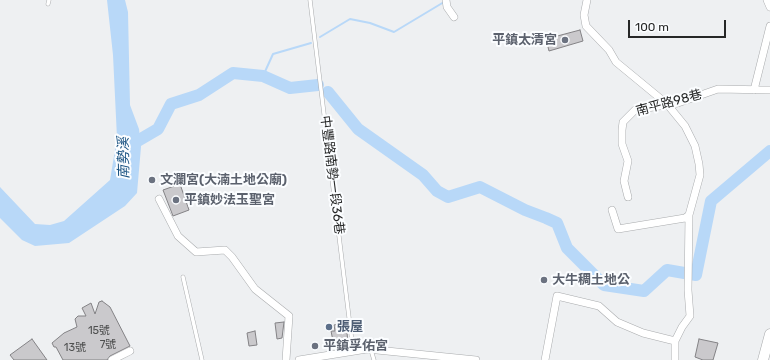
<!DOCTYPE html>
<html>
<head>
<meta charset="utf-8">
<style>
	body { margin:0 }
	#map { position:relative; width:770px; height:360px; overflow:hidden; background:#eef0f2; font-family:Rubik,sans-serif }
	canvas { display:block }
	.scale { position:absolute; left:628px; top:20px; width:98px; height:18px; box-sizing:border-box; border:2px solid #262727; border-top:0; padding-left:5px; font-size:12px; line-height:14px; white-space:nowrap; color:#262727; -webkit-text-stroke:3px #fbfdff; paint-order:stroke }
</style>
</head>
<body>
<div id="map">
<canvas width="770" height="360"></canvas>
<div class="scale">100 m</div>
</div>
<script>
const g = document.querySelector('canvas').getContext('2d');
g.lineJoin = 'round';
function fillPath(path, color) {
  g.fillStyle = color;
  g.fill(path, 'evenodd');
}
function shape(rows) {
  const path = new Path2D();
  for (const r of rows) {
    path.moveTo(r[0], r[1]);
    for (let i = 2; i < r.length; i += 2) path.lineTo(r[i], r[i + 1]);
  }
  return path;
}
function strokePath(path, color, width, dash) {
  g.strokeStyle = color;
  g.lineWidth = width;
  g.lineCap = dash ? 'butt' : 'round';
  g.setLineDash(dash || []);
  g.stroke(path);
}
function drawText(font, color, halo, rows, align = 'center') {
  g.font = font + ' Rubik,"Noto Sans TC",sans-serif';
  g.lineWidth = 4;
  g.setLineDash([]);
  g.textBaseline = 'middle';
  g.strokeStyle = halo;
  g.fillStyle = color;
  for (const [text, x, y, turn = 0] of rows) {
    g.save();
    g.translate(x, y);
    g.rotate((+turn || 0) * Math.PI / 180);
    g.textAlign = isNaN(turn) ? turn : align;
    if (halo) g.strokeText(text, 0, 0);
    g.fillText(text, 0, 0);
    g.restore();
  }
}
fillPath(shape([
	[107,0,125,0,128,12,130,105,139,129,141,147,137,193,125,206,69,243,35,246,22,240,0,218,0,187,35,224,50,225,64,221,110,180,117,138,113,55]
]), '#b8d8f8');
strokePath(shape([
	[320,37,350,19,370,23,394,32,444,2],
	[263,76,273,54,311,43]
]), '#b8d8f8', 2);
strokePath(shape([
	[328,92,358,129,423,175,437,191,448,197,480,187,525,210,546,218,557,223,567,248,604,285,644,291,667,270,696,275,711,201,770,151],
	[125,145,134,143,158,129,171,104,199,95,233,73,263,76,290,88,318,85]
]), '#b8d8f8', 12);
const building = shape([
	[580,30,583,41,549,51,546,39,580,30],
	[180,184,189,210,173,216,163,190,180,184],
	[102,301,110,307,130,346,110,356,107,360,63,360,56,347,54,347,52,343,64,333,77,327,75,319,78,316,86,316,82,308,91,303,95,314,99,302,102,301],
	[284,322,282,338,277,339,275,323,284,322],
	[346,322,348,343,334,346,331,331,335,331,334,325,346,322],
	[255,331,257,345,249,346,247,333,255,331],
	[32,339,47,360,14,360,10,355,32,339],
	[699,339,718,343,713,360,703,360,695,357,699,339]
]);
fillPath(building, '#cac9cc');
strokePath(building, '#838285', 1);
const lane = shape([
	[310,0,353,350],
	[48,4,49,0],
	[183,277,202,360],
	[371,350,374,360]
]);
const street = shape([
	[446,0,447,7,454,17],
	[587,0,584,15,586,26,609,50,616,62,667,104,685,126,695,146,699,164,700,175,689,215,685,218,618,229,612,210],
	[767,0,770,7],
	[754,90,770,26],
	[628,197,624,181,628,161,622,144,622,130,623,122,635,110,678,103,718,89,770,90],
	[159,199,178,236,196,252,225,250,232,257,255,289,289,316,286,360],
	[112,360,130,351],
	[299,360,367,349,476,360],
	[545,360,557,296,599,306,617,322,643,333,675,341],
	[675,360,675,341,682,327,690,316,688,290,689,215]
]);
const secondary = shape([
	[763,360,770,334]
]);
strokePath(lane, '#a9abad', 4.5);
strokePath(street, '#a9abad', 8);
strokePath(secondary, '#a9abad', 11);
strokePath(lane, '#fff', 3.5);
strokePath(street, '#fff', 7);
strokePath(secondary, '#fff', 10);
for (const [x, y, r, color] of [
	[565,40,4,"#6b7280"],
	[152,180,4,"#6b7280"],
	[176,200,4,"#6b7280"],
	[544,280,4,"#6b7280"],
	[329,327,4,"#5c6f8a"],
	[315,346,4,"#6b7280"]
]) {
  const dot = new Path2D();
  dot.arc(x, y, r, 0, 2 * Math.PI);
  g.fillStyle = color;
  g.fill(dot);
  strokePath(dot, '#fbfdff', 1.5);
}
drawText('11px', '#4f5050', null, [
	["15號",99,331],
	["7號",108,345],
	["13號",75,348]
]);
drawText('bold 13px', '#5b616d', '#fbfdff', [
	["平鎮太清宮",557,40,"right"],
	["文瀾宮(大湳土地公廟)",160,180],
	["平鎮妙法玉聖宮",184,200],
	["大牛稠土地公",552,280],
	["平鎮孚佑宮",323,346]
], 'left');
drawText('13px', '#262727', '#fbfdff', [
	["南平路98巷",669,103,-15],
	["中豐路南勢一段36巷",332,175,83]
]);
drawText('bold 13px', '#4e5e75', '#fbfdff', [
	["張屋",337,327]
], 'left');
drawText('italic 14px', '#185181', '#fbfdff', [
	["南勢溪",124,158,-91]
]);
</script>
</body>
</html>
